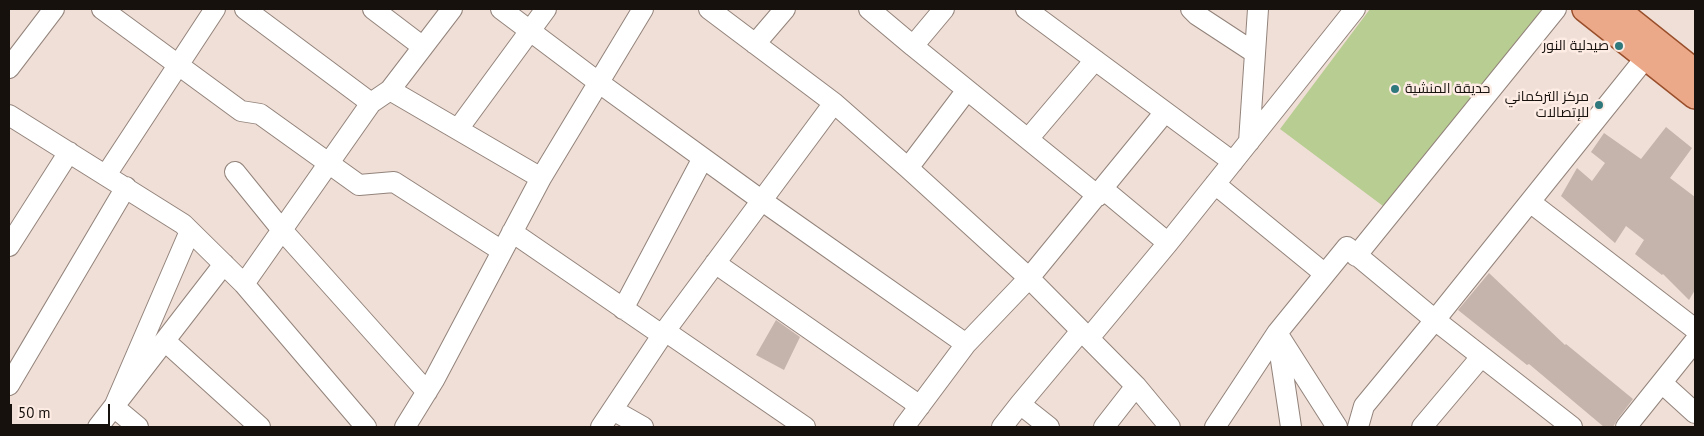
<!DOCTYPE html>
<html>
<head>
<meta charset="utf-8">
<style>
	body { margin:0 }
	#map { position:relative; width:1704px; height:436px; overflow:hidden; background:#f0dfd7; font-family:"PT Sans",sans-serif }
	canvas { display:block }
	.frame { position:absolute; inset:0; border:10px solid #17110e; pointer-events:none }
	.scale { position:absolute; left:10px; top:404px; width:100px; height:22px; box-sizing:border-box; border:2px solid #17110e; border-top:0; padding-left:6px; font-size:15px; line-height:18px; white-space:nowrap; color:#17110e; -webkit-text-stroke:4px #fdece4; paint-order:stroke }
</style>
</head>
<body>
<div id="map">
<canvas width="1704" height="436"></canvas>
<div class="frame"></div>
<div class="scale">50 m</div>
</div>
<script>
const g = document.querySelector('canvas').getContext('2d');
g.lineJoin = 'round';
function fillPath(path, color) {
  g.fillStyle = color;
  g.fill(path, 'evenodd');
}
function shape(rows) {
  const path = new Path2D();
  for (const r of rows) {
    path.moveTo(r[0], r[1]);
    for (let i = 2; i < r.length; i += 2) path.lineTo(r[i], r[i + 1]);
  }
  return path;
}
function strokePath(path, color, width, dash) {
  g.strokeStyle = color;
  g.lineWidth = width;
  g.lineCap = dash ? 'butt' : 'round';
  g.setLineDash(dash || []);
  g.stroke(path);
}
function drawText(font, color, halo, rows, align = 'center') {
  g.font = font + ' "PT Sans",Cairo,sans-serif';
  g.lineWidth = 5;
  g.setLineDash([]);
  g.textBaseline = 'middle';
  g.strokeStyle = halo;
  g.fillStyle = color;
  for (const [text, x, y, turn = 0] of rows) {
    g.save();
    g.translate(x, y);
    g.rotate((+turn || 0) * Math.PI / 180);
    g.textAlign = isNaN(turn) ? turn : align;
    if (halo) g.strokeText(text, 0, 0);
    g.fillText(text, 0, 0);
    g.restore();
  }
}
fillPath(shape([
	[1370,9,1543,9,1387,209,1280,129]
]), '#b8cd92');
fillPath(shape([
	[1666,127,1692,148,1670,178,1695,197,1695,290,1689,300,1663,274,1662,275,1635,254,1644,240,1626,226,1615,243,1561,196,1577,168,1592,181,1605,163,1591,152,1604,133,1641,159],
	[1489,273,1565,345,1566,344,1633,399,1617,420,1613,427,1604,427,1529,364,1527,365,1458,310],
	[776,320,800,337,784,370,756,355]
]), '#c4b4ac');
const minor = shape([
	[102,9,241,111,260,114,359,185,394,182,502,251],
	[245,9,371,103,390,90,541,178],
	[373,9,423,47],
	[501,9,598,82,761,200,966,344],
	[709,9,834,103,908,168,1029,278,1136,386,1170,427],
	[869,9,913,46],
	[944,9,913,46,1098,196],
	[1026,9,1233,162],
	[1191,9,1197,15,1255,53],
	[755,44,785,9],
	[9,68,54,9],
	[390,90,452,9],
	[9,115,183,224,244,284,366,427],
	[458,129,546,9],
	[1028,139,1095,60],
	[1249,142,1258,9],
	[908,168,967,90],
	[235,172,282,230,427,392],
	[106,175,215,9],
	[1215,184,1325,274,1347,247,1435,320,1572,427],
	[1103,189,1168,243],
	[1530,202,1695,329],
	[512,232,662,335],
	[9,246,69,152],
	[1356,256,1556,9],
	[715,263,920,406],
	[244,284,371,103],
	[623,309,703,158],
	[665,331,805,427],
	[1277,333,1337,427],
	[1089,338,1168,243,1355,9],
	[1278,340,1291,427],
	[165,341,260,427],
	[1662,383,1695,413],
	[9,385,126,187],
	[1020,404,1081,331],
	[613,410,643,427],
	[98,427,224,264],
	[138,427,114,407,190,231],
	[405,427,434,380,541,178,643,9],
	[601,427,665,331,834,103],
	[904,427,966,344,1029,278,1165,112],
	[1002,427,1020,404,1049,427],
	[1104,427,1136,386],
	[1215,427,1277,333,1325,274],
	[1358,427,1364,406,1435,320,1655,46],
	[1422,427,1481,357],
	[1626,427,1695,341]
]);
const major = shape([
	[1585,9,1695,96],
	[1616,9,1695,72]
]);
strokePath(minor, '#92837b', 22);
strokePath(major, '#994f2b', 28);
strokePath(minor, '#fff', 20);
strokePath(major, '#eca989', 25);
for (const [x, y, r, color] of [
	[1619,46,5,"#2f787c"],
	[1395,89,5,"#2f787c"],
	[1599,105,5,"#2f787c"]
]) {
  const dot = new Path2D();
  dot.arc(x, y, r, 0, 2 * Math.PI);
  g.fillStyle = color;
  g.fill(dot);
  strokePath(dot, '#fdece4', 2);
}
drawText('14px', '#17110e', '#fdece4', [
	["صيدلية النور",1609,46],
	["حديقة المنشية",1405,89,"left"],
	["مركز التركماني",1589,97],
	["للإتصالات",1589,113]
], 'right');
</script>
</body>
</html>
